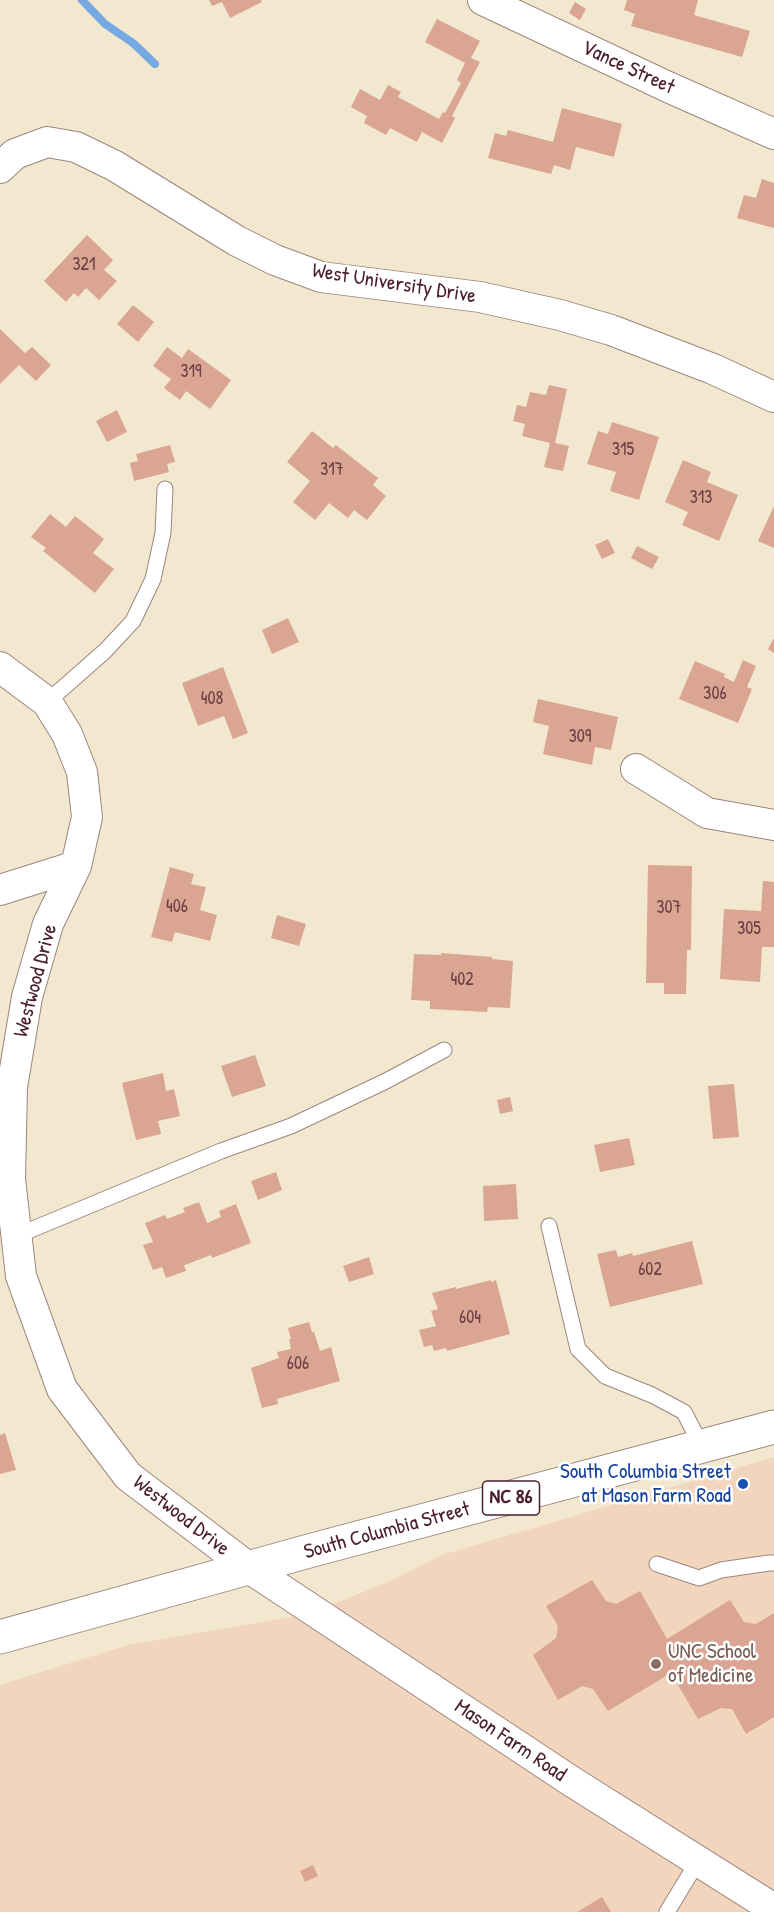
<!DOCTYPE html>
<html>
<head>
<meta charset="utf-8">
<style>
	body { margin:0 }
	canvas { display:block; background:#f1e8cf }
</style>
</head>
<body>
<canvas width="774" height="1912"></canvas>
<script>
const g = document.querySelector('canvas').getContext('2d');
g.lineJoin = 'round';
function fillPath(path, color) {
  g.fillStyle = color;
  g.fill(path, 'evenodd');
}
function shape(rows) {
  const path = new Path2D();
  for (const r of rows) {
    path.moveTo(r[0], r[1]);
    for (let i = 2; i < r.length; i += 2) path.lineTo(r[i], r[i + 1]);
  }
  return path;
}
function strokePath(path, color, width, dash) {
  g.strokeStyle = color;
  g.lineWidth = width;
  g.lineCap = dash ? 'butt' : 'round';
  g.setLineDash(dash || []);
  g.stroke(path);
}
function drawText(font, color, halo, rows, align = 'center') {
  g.font = font + ' "Patrick Hand",sans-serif';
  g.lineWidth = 5;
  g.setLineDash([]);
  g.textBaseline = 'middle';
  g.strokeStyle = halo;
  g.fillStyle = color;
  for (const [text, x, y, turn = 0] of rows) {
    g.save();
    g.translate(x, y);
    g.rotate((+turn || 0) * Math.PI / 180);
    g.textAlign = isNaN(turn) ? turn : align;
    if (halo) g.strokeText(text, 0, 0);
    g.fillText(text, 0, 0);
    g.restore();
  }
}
fillPath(shape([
	[774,1457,774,1912,0,1912,0,1685,128,1645,308,1614,386,1583,442,1555]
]), '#f2d5bd');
strokePath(shape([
	[82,0,105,24,133,43,155,64]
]), '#76a9e2', 8);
fillPath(shape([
	[209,0,261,0,262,2,230,18,222,2,212,6],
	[627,0,698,0,694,15,750,31,742,57,631,26,635,14,624,10],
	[575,2,586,9,580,20,569,13],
	[437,19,480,41,471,58,480,62,452,116,455,118,442,143,422,132,417,142,390,128,386,135,364,123,367,116,351,107,360,89,380,100,388,85,401,92,398,97,439,119,443,112,445,113,461,83,457,80,465,63,425,42],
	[562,108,622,124,614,157,576,147,570,170,554,165,551,174,488,158,495,133,506,136,508,130,553,142],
	[762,179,774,183,774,228,737,218,744,195,756,198],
	[87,235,113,260,104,270,117,281,99,300,86,288,78,297,74,293,66,302,44,281],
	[133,305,154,322,138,342,117,324],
	[0,329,25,353,32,347,51,365,36,381,19,365,0,384],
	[167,347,182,358,188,349,231,380,210,409,186,391,180,400,164,388,171,379,153,366],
	[549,385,567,389,555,443,569,446,563,471,544,467,550,443,522,436,525,424,513,421,517,405,526,407,530,392,546,395],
	[117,410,127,432,107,442,96,421],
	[612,422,659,437,639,500,610,491,616,472,587,464,598,431,608,434],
	[312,431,333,448,336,445,378,478,373,485,386,496,367,520,354,510,348,518,329,503,315,520,293,502,310,481,287,462],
	[170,445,175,462,167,464,169,472,134,481,130,463,138,461,136,454],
	[683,460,711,472,707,482,738,495,719,541,682,525,688,512,665,502],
	[774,506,774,548,758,541],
	[50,514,66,527,75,516,104,539,93,553,114,569,95,593,43,551,46,548,31,537],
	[608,539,615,553,602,559,595,545],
	[637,546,659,557,652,569,631,558],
	[288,618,299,642,272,654,262,630],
	[774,638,774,653,768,649],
	[743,660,756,666,747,687,752,689,738,723,679,699,695,661,725,674,724,677,734,682],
	[223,667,248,733,233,739,224,716,198,726,182,683],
	[538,699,618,717,611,750,595,747,592,765,543,754,549,726,533,722],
	[648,865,692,866,691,950,687,950,686,994,664,994,664,983,646,983],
	[170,867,194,874,191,884,206,887,200,910,217,915,210,941,175,932,172,942,151,937],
	[763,881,774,882,774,947,762,947,760,982,720,979,724,909,761,911],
	[277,915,306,924,299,946,271,938],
	[441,953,492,957,492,959,513,961,510,1008,488,1007,487,1012,430,1009,430,1001,411,1000,414,954,441,955],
	[255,1055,266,1086,232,1097,221,1066],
	[163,1073,166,1091,174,1089,180,1116,158,1121,161,1134,136,1140,122,1083],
	[734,1084,739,1137,713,1139,708,1086],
	[510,1097,513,1111,500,1114,497,1100],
	[629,1138,635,1165,600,1172,594,1145],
	[276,1172,282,1190,258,1200,251,1181],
	[516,1184,518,1219,484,1221,483,1186],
	[199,1202,207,1223,221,1217,219,1211,236,1204,251,1243,212,1258,211,1255,185,1265,184,1265,186,1271,166,1278,162,1267,153,1270,143,1245,153,1242,145,1223,165,1215,167,1219,185,1212,183,1208],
	[692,1241,703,1284,610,1307,597,1254,616,1250,618,1257,632,1253,633,1256],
	[369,1257,374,1274,349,1282,343,1266],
	[491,1280,491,1282,496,1280,510,1334,447,1351,446,1348,434,1351,432,1345,424,1347,419,1330,436,1326,431,1311,438,1309,432,1293,456,1287,456,1289],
	[309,1322,312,1332,314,1332,320,1351,331,1347,340,1381,277,1399,278,1404,262,1408,251,1368,279,1358,277,1352,291,1349,289,1339,291,1339,288,1328],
	[5,1433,16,1470,0,1474,0,1435],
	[592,1580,606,1601,616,1604,640,1591,667,1639,730,1600,744,1622,756,1624,774,1613,774,1717,746,1734,732,1709,721,1708,698,1719,671,1673,608,1711,593,1689,582,1686,558,1700,533,1655,556,1638,558,1626,546,1606],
	[313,1865,318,1876,305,1882,300,1871],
	[602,1897,611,1912,577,1912]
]), '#daa593');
const service = shape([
	[47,702,105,651,133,621,153,579,163,533,165,489],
	[549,1226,578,1349,605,1376,652,1395,684,1412,702,1447],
	[16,1236,221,1151,291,1126,386,1081,444,1050],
	[657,1564,699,1578,721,1570,769,1563,774,1563],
	[667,1912,698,1861]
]);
const minor = shape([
	[483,0,668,87,774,134],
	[0,168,15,154,47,142,76,147,115,166,237,241,275,260,321,277,480,297,560,315,611,330,713,369,774,397],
	[0,667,47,702,67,734,82,772,87,817,76,866,48,924,27,997,12,1087,10,1179,21,1276,62,1389,128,1476,249,1568,571,1781,774,1909],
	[636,769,707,813,774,825],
	[0,890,76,866]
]);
const primary = shape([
	[0,1637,309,1551,774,1427]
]);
strokePath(service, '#9e847d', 17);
strokePath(minor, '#9e847d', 32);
strokePath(primary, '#9e847d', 35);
strokePath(service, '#fff', 15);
strokePath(minor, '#fff', 30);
strokePath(primary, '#fff', 33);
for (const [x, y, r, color] of [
	[743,1484,6,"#1a4fb4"],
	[656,1664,6,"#8d6e63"]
]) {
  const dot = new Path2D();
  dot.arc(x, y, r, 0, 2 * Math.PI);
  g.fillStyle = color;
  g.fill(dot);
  strokePath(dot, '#fff', 2);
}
drawText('18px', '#6e4045', null, [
	["321",84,265],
	["319",191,372],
	["315",623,450],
	["317",332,470],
	["313",701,498],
	["306",715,694],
	["408",212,699],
	["309",580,737],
	["406",177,907],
	["307",669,908],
	["305",749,929],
	["402",462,980],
	["602",650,1270],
	["604",470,1318],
	["606",298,1364]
]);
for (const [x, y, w] of [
	[511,1498,57]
]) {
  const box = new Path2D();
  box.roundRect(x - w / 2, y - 17, w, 34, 4.5);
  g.fillStyle = '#fff';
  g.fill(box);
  strokePath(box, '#4a1f2b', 1.5);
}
drawText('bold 20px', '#4a1f2b', null, [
	["NC 86",511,1498]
]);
drawText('21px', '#4a1f2b', '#fff', [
	["Vance Street",628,68,25],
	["West University Drive",394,284,9],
	["Westwood Drive",36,981,-75],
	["Westwood Drive",181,1516,38],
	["South Columbia Street",387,1531,-15],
	["Mason Farm Road",510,1741,34]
]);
drawText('21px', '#164399', '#fff', [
	["South Columbia Street",731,1472],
	["at Mason Farm Road",731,1496]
], 'right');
drawText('21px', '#785e54', '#fff', [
	["UNC School",668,1652],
	["of Medicine",668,1676]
], 'left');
</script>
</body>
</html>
